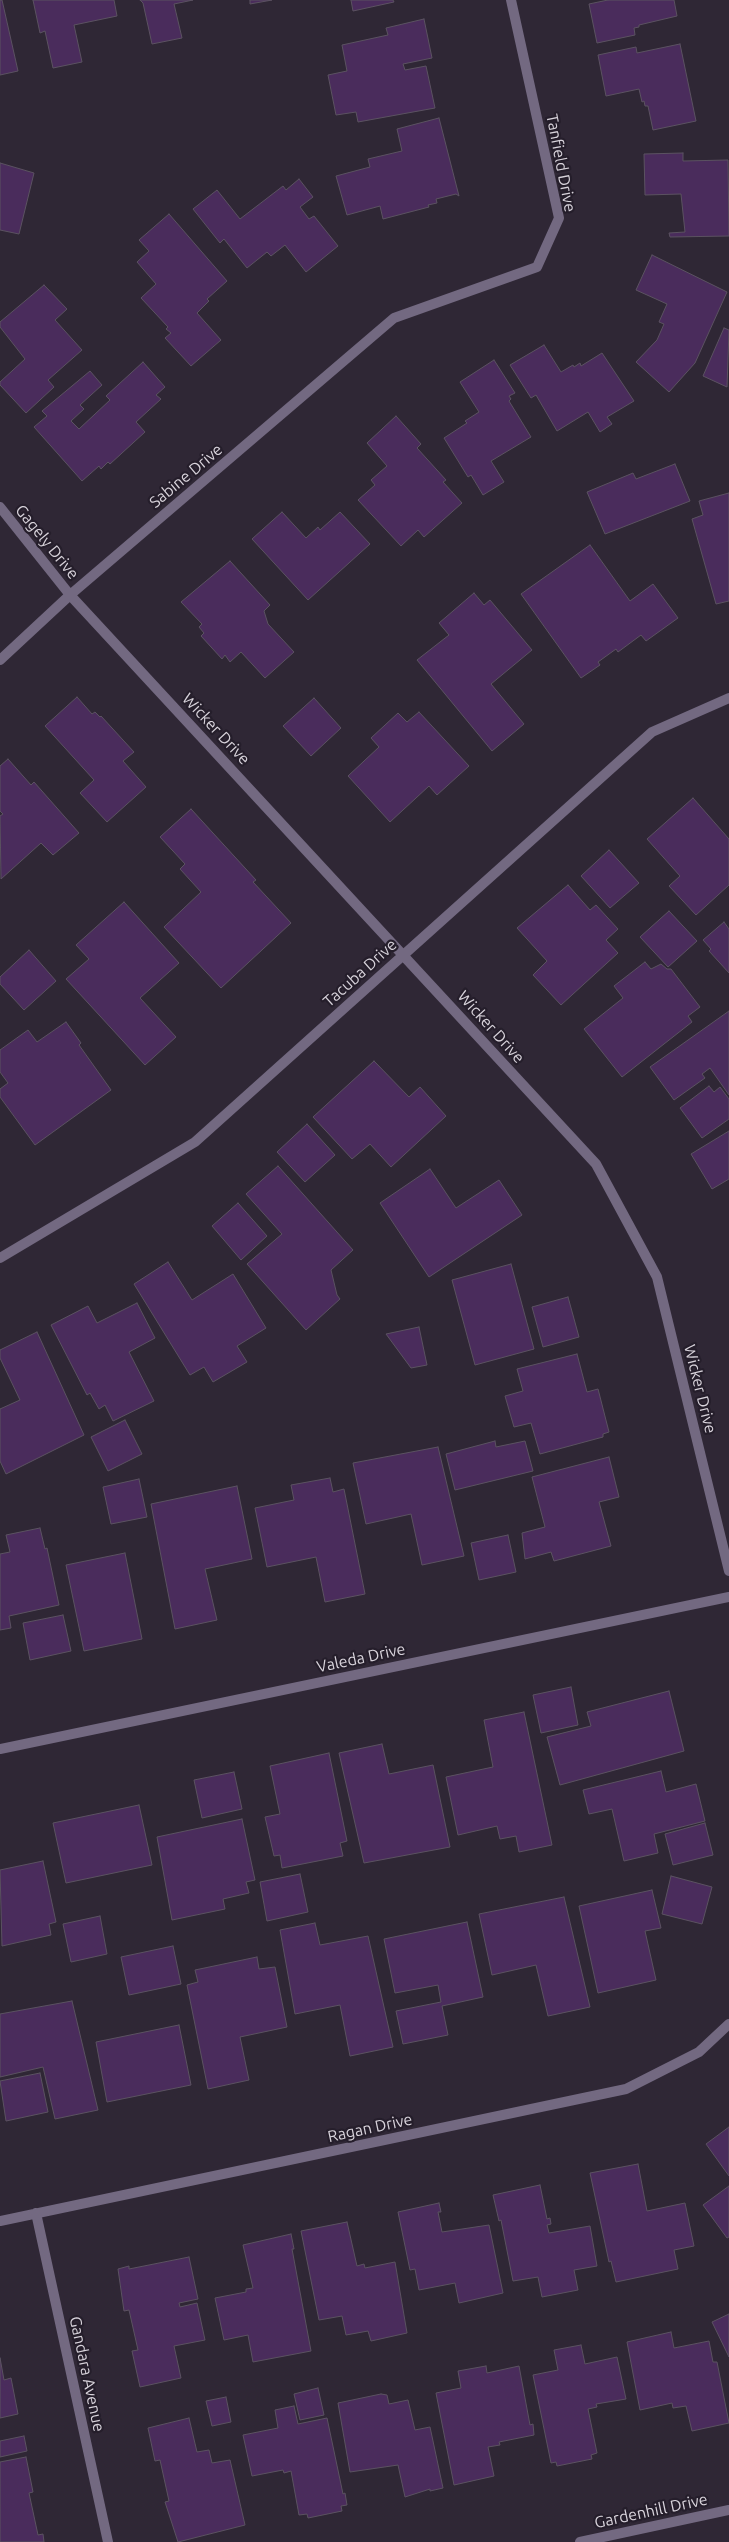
<!DOCTYPE html>
<html>
<head>
<meta charset="utf-8">
<style>
	body { margin:0 }
	canvas { display:block; background:#2f2735 }
</style>
</head>
<body>
<canvas width="729" height="2542"></canvas>
<script>
const g = document.querySelector('canvas').getContext('2d');
g.lineJoin = 'round';
function fillPath(path, color) {
  g.fillStyle = color;
  g.fill(path, 'evenodd');
}
function shape(rows) {
  const path = new Path2D();
  for (const r of rows) {
    path.moveTo(r[0], r[1]);
    for (let i = 2; i < r.length; i += 2) path.lineTo(r[i], r[i + 1]);
  }
  return path;
}
function strokePath(path, color, width, dash) {
  g.strokeStyle = color;
  g.lineWidth = width;
  g.lineCap = dash ? 'butt' : 'round';
  g.setLineDash(dash || []);
  g.stroke(path);
}
function drawText(font, color, halo, rows, align = 'center') {
  g.font = font + ' Ubuntu,sans-serif';
  g.lineWidth = 4.5;
  g.setLineDash([]);
  g.textBaseline = 'middle';
  g.strokeStyle = halo;
  g.fillStyle = color;
  for (const [text, x, y, turn = 0] of rows) {
    g.save();
    g.translate(x, y);
    g.rotate((+turn || 0) * Math.PI / 180);
    g.textAlign = isNaN(turn) ? turn : align;
    if (halo) g.strokeText(text, 0, 0);
    g.fillText(text, 0, 0);
    g.restore();
  }
}
const building = shape([
	[0,0,2,0,18,71,0,75,0,0],
	[33,0,114,0,117,16,74,25,82,62,53,68,45,31,40,33,33,0],
	[140,0,193,0,174,4,182,38,152,44,143,3,140,0],
	[250,0,272,0,250,4,250,0],
	[351,0,393,0,394,2,353,11,351,0],
	[608,0,674,0,677,16,639,25,639,27,634,28,635,35,597,43,589,4,608,0],
	[424,19,432,58,403,64,405,70,426,66,435,108,358,122,356,112,336,115,328,75,347,71,342,45,388,35,386,28,424,19],
	[680,44,696,121,653,130,648,106,645,106,644,101,642,102,639,89,606,96,598,55,636,47,637,53,680,44],
	[439,118,459,196,456,194,436,199,437,203,428,205,429,207,383,219,380,206,347,215,336,176,370,167,368,159,402,151,397,129,439,118],
	[683,153,683,161,728,160,729,236,670,237,669,233,685,232,681,194,645,195,644,154,683,153],
	[0,163,34,173,19,234,0,230,0,163],
	[299,179,313,197,300,207,309,219,314,216,338,246,306,272,285,245,271,256,267,252,247,268,224,239,220,243,193,209,217,190,240,219,283,186,286,190,299,179],
	[169,214,227,281,207,299,209,301,197,313,221,340,191,366,165,338,171,333,166,329,168,327,141,298,156,284,137,262,149,251,139,240,169,214],
	[652,255,727,292,695,363,669,392,636,362,657,340,664,324,659,322,667,304,636,290,652,255],
	[44,285,67,309,55,320,82,350,48,380,54,387,26,413,0,385,0,382,25,359,0,327,0,322,44,285],
	[724,328,729,330,727,387,703,376,724,328],
	[544,345,561,372,573,365,574,367,580,363,581,366,602,353,634,401,607,417,612,424,600,432,588,412,557,431,536,395,531,398,510,365,544,345],
	[494,360,515,393,509,396,511,399,509,401,531,437,491,461,504,482,483,495,471,475,468,477,444,438,467,423,465,421,479,412,460,382,494,360],
	[143,362,165,387,156,395,161,399,136,422,145,432,110,464,108,462,101,469,99,466,82,481,34,427,47,416,42,411,90,371,102,385,80,405,84,409,71,421,79,429,110,400,106,396,143,362],
	[396,416,421,444,417,448,446,480,443,482,462,503,424,537,418,530,401,546,358,500,375,485,371,480,387,466,367,443,396,416],
	[675,464,690,501,605,534,587,492,633,473,636,479,675,464],
	[729,493,729,601,716,604,692,519,703,515,699,501,729,493],
	[282,512,306,538,318,527,320,530,340,512,370,544,308,600,252,539,282,512],
	[590,545,630,601,653,584,678,618,646,641,641,635,618,652,616,649,598,662,600,665,581,678,521,594,590,545],
	[230,561,270,605,264,611,268,624,294,652,265,678,241,652,230,662,225,655,222,659,201,636,204,633,199,627,202,624,181,602,230,561],
	[474,593,484,605,490,600,532,650,491,684,524,724,492,751,417,660,449,635,439,623,474,593],
	[77,697,92,714,95,712,100,717,101,716,134,752,123,761,146,787,107,822,80,793,94,780,45,726,77,697],
	[314,698,341,728,311,756,283,726,314,698],
	[419,712,469,766,437,795,429,786,390,822,348,776,379,747,371,738,398,713,407,722,419,712],
	[8,759,31,785,34,782,79,833,53,855,41,843,1,879,0,816,3,814,0,811,0,766,8,759],
	[693,798,729,839,729,885,696,915,669,886,680,876,647,839,693,798],
	[191,809,256,880,253,882,291,923,221,988,164,927,201,892,180,869,185,864,160,837,191,809],
	[609,850,639,883,610,908,581,876,609,850],
	[568,885,590,910,596,905,618,929,606,940,618,953,561,1005,533,975,547,961,517,928,568,885],
	[124,902,179,963,140,998,176,1037,145,1065,66,979,89,959,76,945,124,902],
	[669,911,697,941,668,967,640,937,669,911],
	[724,922,729,929,729,973,709,951,711,949,703,940,724,922],
	[29,950,56,981,24,1010,0,984,0,977,29,950],
	[645,962,651,969,661,964,667,969,671,969,700,1007,688,1016,692,1022,622,1077,584,1029,623,998,614,986,645,962],
	[729,1011,729,1095,710,1068,702,1074,705,1078,674,1100,650,1067,729,1011],
	[66,1022,81,1043,79,1045,111,1090,35,1145,0,1097,0,1089,8,1083,0,1072,0,1050,28,1030,37,1042,66,1022],
	[374,1061,409,1097,420,1087,446,1116,391,1167,370,1144,352,1159,313,1117,374,1061],
	[709,1086,714,1092,720,1087,729,1099,729,1119,702,1138,680,1108,709,1086],
	[307,1124,335,1155,305,1182,277,1152,307,1124],
	[729,1131,729,1179,712,1189,691,1154,729,1131],
	[278,1166,353,1250,331,1270,337,1295,340,1299,306,1330,247,1264,282,1234,246,1194,278,1166],
	[430,1169,456,1208,499,1180,522,1215,429,1277,380,1203,430,1169],
	[238,1203,267,1236,241,1260,212,1226,238,1203],
	[168,1262,192,1300,233,1274,266,1328,237,1346,247,1362,213,1382,204,1367,190,1375,134,1284,168,1262],
	[511,1264,534,1349,475,1365,452,1280,511,1264],
	[568,1297,579,1337,543,1347,532,1307,568,1297],
	[137,1303,155,1338,129,1352,154,1401,113,1421,105,1405,99,1409,90,1393,87,1395,51,1325,88,1306,97,1323,137,1303],
	[419,1327,427,1365,411,1368,386,1334,419,1327],
	[37,1332,84,1435,6,1474,0,1461,0,1409,20,1400,0,1358,0,1350,37,1332],
	[577,1354,587,1392,598,1389,609,1432,603,1434,603,1437,540,1454,531,1423,514,1427,505,1396,523,1391,517,1369,577,1354],
	[125,1420,142,1454,108,1471,91,1437,125,1420],
	[495,1441,496,1447,525,1441,533,1471,455,1490,446,1454,495,1441],
	[438,1447,464,1556,422,1565,411,1514,366,1524,353,1463,438,1447],
	[609,1457,619,1497,599,1502,611,1546,554,1561,551,1552,525,1559,522,1533,545,1527,532,1477,609,1457],
	[330,1478,333,1492,344,1489,365,1594,325,1602,316,1557,267,1567,255,1508,294,1500,291,1485,330,1478],
	[139,1479,147,1517,111,1524,103,1487,139,1479],
	[237,1486,252,1559,205,1569,217,1620,175,1629,151,1504,237,1486],
	[40,1528,45,1549,47,1548,59,1605,9,1616,11,1628,0,1630,0,1554,10,1552,6,1535,40,1528],
	[508,1535,516,1572,479,1580,471,1543,508,1535],
	[125,1553,142,1639,84,1651,66,1565,125,1553],
	[63,1615,71,1651,30,1660,23,1623,63,1615],
	[571,1687,578,1725,541,1733,533,1695,571,1687],
	[669,1691,684,1751,560,1785,547,1737,591,1726,587,1712,669,1691],
	[524,1712,552,1845,519,1852,516,1836,500,1839,497,1826,458,1835,446,1777,493,1767,484,1720,524,1712],
	[382,1744,389,1774,433,1765,450,1847,364,1863,339,1753,382,1744],
	[329,1753,347,1841,340,1843,343,1856,282,1868,280,1855,274,1856,265,1817,280,1814,270,1766,329,1753],
	[661,1771,666,1792,696,1784,705,1821,654,1834,658,1853,624,1861,612,1809,589,1814,583,1790,661,1771],
	[234,1772,242,1809,202,1818,194,1780,234,1772],
	[139,1805,152,1865,66,1883,53,1823,139,1805],
	[242,1819,255,1880,246,1882,249,1893,223,1899,225,1909,172,1920,157,1837,242,1819],
	[705,1823,713,1855,673,1865,665,1834,705,1823],
	[43,1861,56,1922,49,1924,51,1935,2,1946,0,1870,43,1861],
	[300,1874,308,1912,267,1921,260,1882,300,1874],
	[671,1876,712,1887,702,1924,662,1914,671,1876],
	[652,1890,661,1928,645,1931,656,1980,598,1993,579,1906,652,1890],
	[564,1897,590,2007,548,2016,536,1965,492,1975,479,1914,564,1897],
	[100,1916,107,1954,71,1962,63,1924,100,1916],
	[467,1922,483,1997,442,2006,448,2035,403,2044,396,2011,441,2002,438,1985,395,1993,384,1939,467,1922],
	[315,1923,320,1945,368,1936,393,2047,350,2056,340,2005,295,2014,280,1930,315,1923],
	[173,1946,181,1984,129,1995,121,1957,173,1946],
	[257,1957,259,1969,275,1967,287,2027,240,2037,249,2080,208,2089,187,1985,198,1982,195,1970,257,1957],
	[72,2001,98,2110,55,2119,43,2067,0,2077,0,2014,72,2001],
	[179,2025,191,2085,107,2102,96,2042,179,2025],
	[40,2073,48,2112,6,2121,0,2081,40,2073],
	[729,2127,729,2176,706,2144,729,2127],
	[638,2164,647,2211,685,2203,694,2246,674,2250,678,2269,616,2282,611,2261,609,2262,590,2173,638,2164],
	[540,2185,547,2219,550,2218,551,2224,547,2225,549,2233,590,2226,597,2266,574,2270,578,2290,542,2297,538,2277,513,2281,501,2220,499,2221,493,2195,540,2185],
	[729,2186,729,2237,727,2238,703,2205,729,2186],
	[439,2203,441,2212,438,2212,442,2232,489,2225,503,2293,459,2303,455,2283,419,2290,415,2269,410,2270,398,2212,439,2203],
	[347,2222,357,2266,364,2264,365,2268,395,2262,407,2333,371,2341,368,2331,346,2335,342,2316,319,2320,301,2231,347,2222],
	[291,2234,294,2249,292,2249,311,2351,253,2362,248,2335,224,2340,215,2298,246,2292,246,2289,253,2288,243,2245,291,2234],
	[189,2257,198,2299,179,2303,180,2307,197,2303,205,2340,174,2346,181,2378,140,2387,132,2351,138,2350,129,2310,124,2311,118,2269,129,2266,129,2269,189,2257],
	[729,2314,729,2357,712,2322,729,2314],
	[671,2332,674,2348,709,2341,713,2362,717,2362,729,2423,692,2431,686,2406,673,2408,672,2403,640,2410,627,2342,671,2332],
	[581,2345,585,2364,617,2357,626,2399,596,2404,597,2407,588,2409,597,2453,591,2455,592,2459,557,2466,556,2462,551,2463,533,2375,558,2370,554,2350,581,2345],
	[0,2358,4,2380,11,2378,18,2414,0,2418,0,2358],
	[486,2366,487,2373,519,2366,530,2425,533,2424,534,2435,499,2442,500,2445,488,2447,494,2476,454,2485,436,2393,461,2388,458,2371,486,2366],
	[318,2388,324,2415,300,2420,294,2394,318,2388],
	[381,2394,387,2395,389,2404,408,2400,415,2430,430,2427,443,2488,430,2491,430,2489,405,2497,398,2465,350,2472,338,2403,381,2394],
	[226,2397,231,2422,212,2426,206,2401,226,2397],
	[294,2406,298,2424,327,2418,343,2494,345,2493,347,2505,341,2506,342,2511,308,2518,307,2514,299,2515,291,2471,284,2473,283,2470,252,2476,243,2435,278,2428,275,2410,294,2406],
	[189,2418,197,2452,209,2450,212,2463,230,2460,245,2525,178,2542,165,2502,169,2501,160,2460,155,2461,148,2428,189,2418],
	[24,2436,27,2451,0,2457,0,2441,24,2436],
	[26,2457,33,2492,29,2493,38,2535,43,2534,44,2542,0,2542,0,2462,26,2457]
]);
fillPath(building, '#4a2c5c');
strokePath(building, '#5b5261', 1);
strokePath(shape([
	[0,507,70,595,596,1164,657,1277,729,1571],
	[0,660,70,595,394,318,537,267,559,218,511,0],
	[0,1258,195,1142,652,732,729,698],
	[0,1749,729,1597],
	[36,2213,108,2542],
	[0,2221,626,2089,699,2052,729,2024],
	[580,2542,729,2510]
]), '#736981', 10);
drawText('16px', '#d8d3db', '#251e2b', [
	["Tanfield Drive",561,163,79],
	["Sabine Drive",186,476,-40],
	["Gagely Drive",47,542,51],
	["Wicker Drive",216,729,47],
	["Tacuba Drive",360,973,-42],
	["Wicker Drive",491,1027,48],
	["Wicker Drive",700,1389,76],
	["Valeda Drive",361,1658,-12],
	["Ragan Drive",370,2128,-12],
	["Gandara Avenue",87,2374,78],
	["Gardenhill Drive",651,2511,-12]
]);
</script>
</body>
</html>
